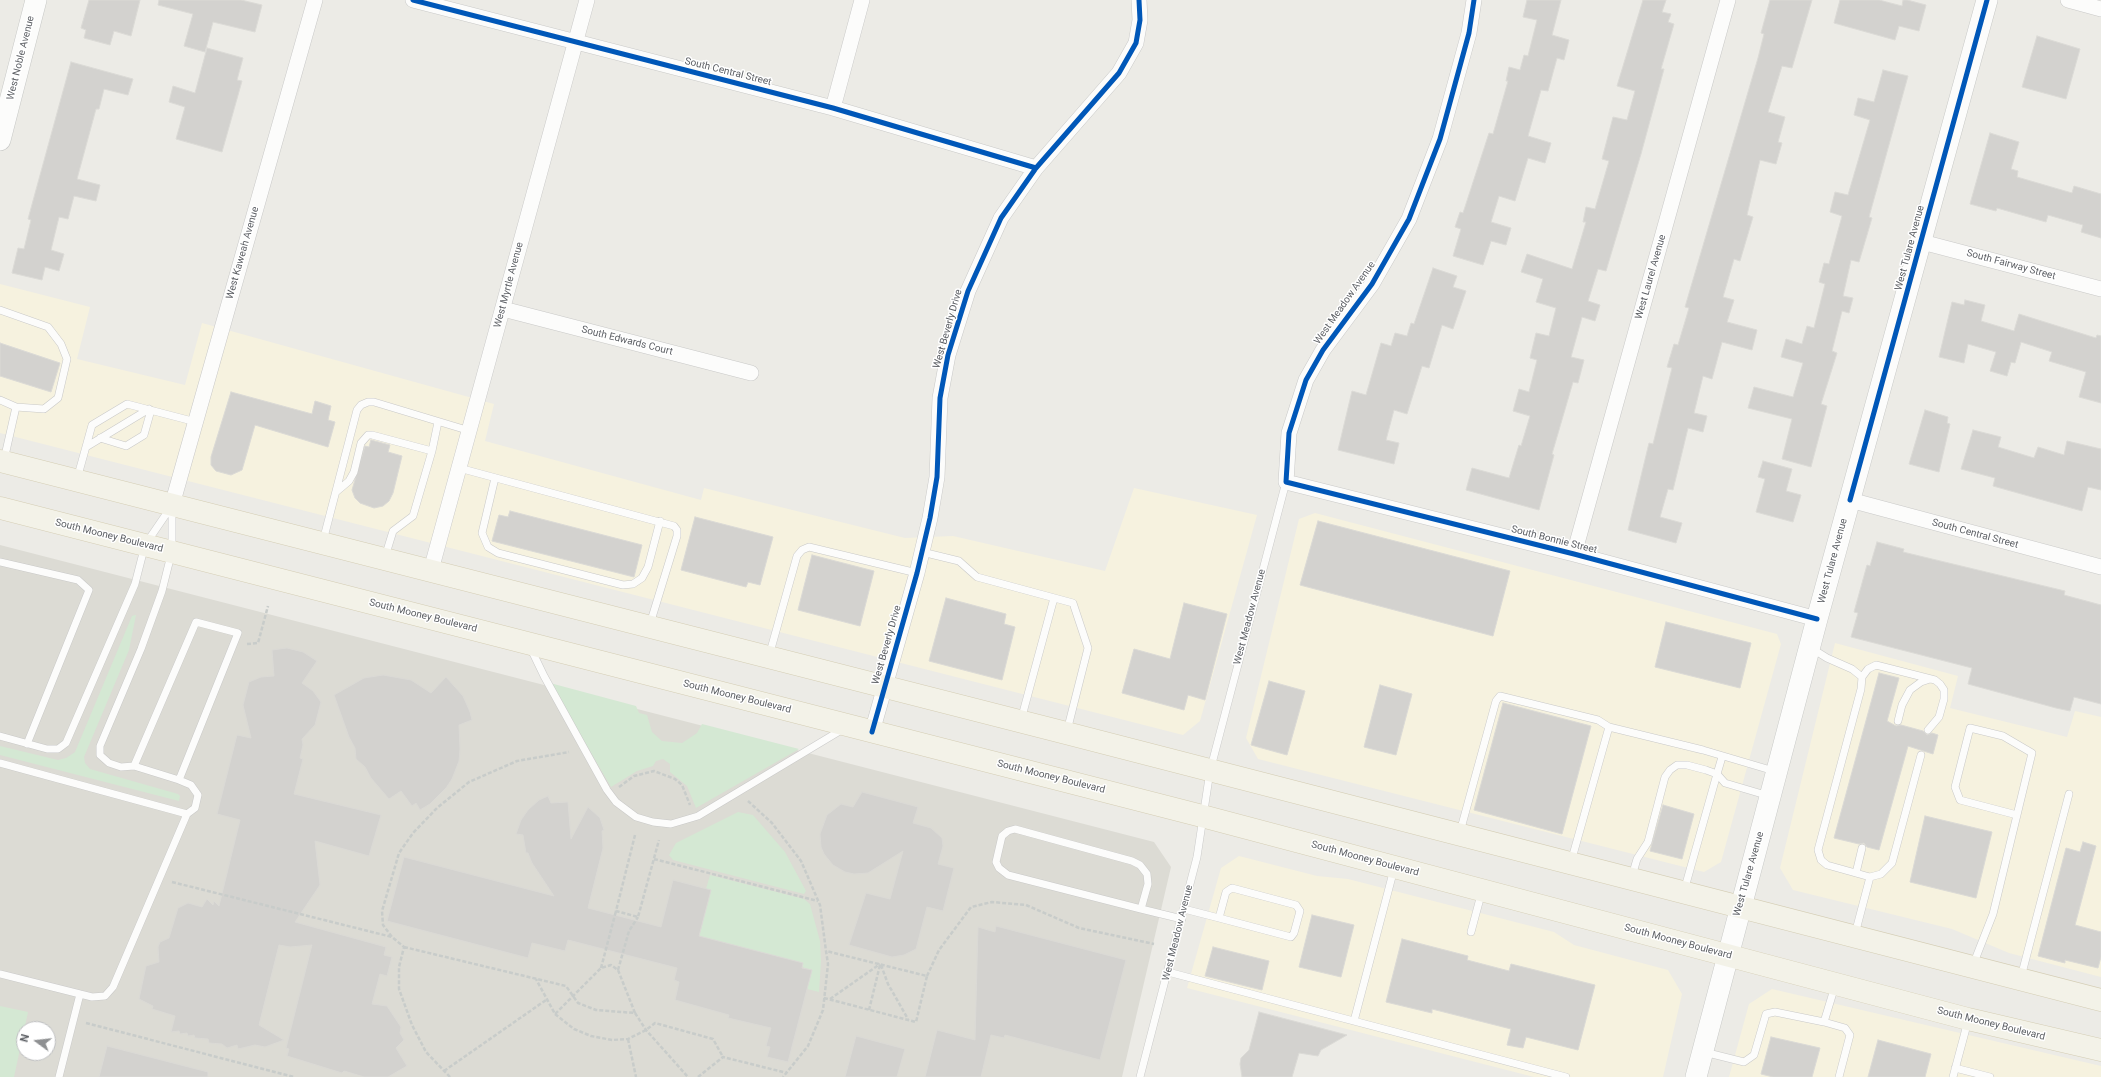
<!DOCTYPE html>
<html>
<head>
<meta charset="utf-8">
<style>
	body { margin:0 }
	#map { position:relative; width:2101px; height:1077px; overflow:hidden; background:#ecebe6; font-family:Roboto,sans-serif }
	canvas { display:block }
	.north { position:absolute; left:16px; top:1021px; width:40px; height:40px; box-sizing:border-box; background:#fff; border:1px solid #bebfc1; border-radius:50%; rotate:285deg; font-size:11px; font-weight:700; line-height:16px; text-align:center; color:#5c5f64 }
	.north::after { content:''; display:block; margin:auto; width:14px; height:18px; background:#8e9092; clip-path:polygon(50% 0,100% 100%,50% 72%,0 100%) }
</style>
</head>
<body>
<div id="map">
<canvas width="2101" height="1077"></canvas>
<div class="north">N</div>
</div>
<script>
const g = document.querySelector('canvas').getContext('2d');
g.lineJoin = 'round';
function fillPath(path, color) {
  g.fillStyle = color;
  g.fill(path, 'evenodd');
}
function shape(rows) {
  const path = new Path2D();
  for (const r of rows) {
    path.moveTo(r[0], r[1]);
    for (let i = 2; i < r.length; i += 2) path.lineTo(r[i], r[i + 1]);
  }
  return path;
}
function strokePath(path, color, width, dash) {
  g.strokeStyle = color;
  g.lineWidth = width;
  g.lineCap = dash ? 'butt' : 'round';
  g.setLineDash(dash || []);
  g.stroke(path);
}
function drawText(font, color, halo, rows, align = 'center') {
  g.font = font + ' Roboto,sans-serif';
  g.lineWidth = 3;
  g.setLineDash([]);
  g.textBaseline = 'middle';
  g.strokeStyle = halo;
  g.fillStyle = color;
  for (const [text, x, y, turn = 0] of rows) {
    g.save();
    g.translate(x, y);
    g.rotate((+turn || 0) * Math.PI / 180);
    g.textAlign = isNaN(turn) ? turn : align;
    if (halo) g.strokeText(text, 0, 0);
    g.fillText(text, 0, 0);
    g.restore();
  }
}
fillPath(shape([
	[0,284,90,307,77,359,185,385,202,323,494,404,485,441,701,500,704,488,905,538,953,536,1105,571,1134,488,1257,515,1200,721,1183,735,0,433],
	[1315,513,1777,634,1781,644,1721,862,1704,872,1258,759,1246,738,1299,519],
	[1835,643,1958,676,1950,708,2067,737,2075,711,2101,717,2101,977,2009,953,1952,929,1793,890,1780,868],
	[1239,856,1317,876,1348,879,1554,932,1574,945,1668,970,1682,994,1663,1077,1534,1077,1187,988,1221,868],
	[1772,989,2101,1066,2101,1077,1729,1077,1749,1004]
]), '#f6f2df');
fillPath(shape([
	[0,545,1154,842,1171,867,1122,1077,0,1077],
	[24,1029,48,1029,48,1053,24,1053]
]), '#dcdbd4');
fillPath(shape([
	[135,615,136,615,129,650,84,757,85,763,90,769,178,794,180,796,179,801,0,755,0,746,58,760,66,758,75,752,132,616],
	[550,683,636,706,639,713,647,715,652,732,662,741,682,743,697,733,702,724,799,749,696,808,687,786,670,772,670,764,663,759,656,761,653,766,637,771,611,787],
	[738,812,753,815,785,852,806,891,804,894,673,860,669,855,676,843],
	[710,875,804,899,810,904,820,941,821,961,819,992,807,989,812,970,699,936,711,890,706,889],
	[0,1006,28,1012,14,1077,0,1077]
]), '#d4e8d3');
const building = shape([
	[89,0,140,0,131,36,114,31,110,45,84,38,86,30,81,28,89,0],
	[159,0,241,0,262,5,255,32,213,22,205,52,184,46,193,14,158,5,159,0],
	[1527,0,1561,0,1552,35,1569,40,1564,60,1557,58,1548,91,1541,90,1528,136,1551,143,1545,163,1528,158,1515,201,1499,196,1491,222,1511,228,1506,245,1491,241,1483,265,1453,256,1461,229,1455,227,1460,212,1463,213,1489,133,1493,134,1508,81,1506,81,1509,67,1520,70,1524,55,1528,56,1537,20,1523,17,1527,0],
	[1643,0,1666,0,1662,12,1671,14,1668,22,1674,24,1661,69,1664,69,1641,154,1606,271,1598,269,1588,301,1600,305,1595,321,1582,317,1571,357,1584,360,1578,383,1573,382,1552,454,1554,455,1539,510,1466,490,1472,468,1509,478,1519,445,1521,446,1530,416,1513,411,1519,389,1529,392,1537,360,1530,358,1536,333,1549,336,1556,308,1536,302,1543,279,1521,272,1527,254,1572,269,1586,222,1583,222,1586,207,1595,209,1609,161,1602,159,1613,117,1627,120,1635,91,1617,86,1643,0],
	[1770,0,1812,0,1792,68,1782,66,1768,112,1785,117,1778,142,1782,143,1776,164,1760,160,1747,215,1753,217,1740,261,1734,259,1723,297,1734,300,1727,322,1757,330,1752,350,1722,342,1712,379,1703,376,1694,413,1707,416,1703,432,1688,428,1673,490,1668,489,1660,517,1682,523,1676,543,1628,530,1649,443,1653,444,1672,368,1667,367,1674,344,1678,345,1689,308,1685,307,1758,58,1764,34,1761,33,1770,0],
	[1840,0,1879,0,1902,6,1903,0,1907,0,1926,5,1919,31,1899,26,1895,40,1834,23,1840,0],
	[2037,36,2080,49,2066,99,2022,87,2037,36],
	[207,48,243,58,237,80,242,81,222,152,176,139,185,107,169,102,173,86,195,93,207,48],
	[71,62,133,79,128,95,104,89,99,109,96,109,77,179,100,185,96,201,74,196,68,219,59,217,51,250,64,254,59,271,45,267,42,280,12,273,18,248,24,249,31,220,28,219,71,62],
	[1883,70,1908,76,1869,217,1872,218,1859,262,1851,260,1843,296,1853,298,1849,313,1842,311,1832,351,1837,353,1821,404,1827,406,1811,467,1782,459,1792,419,1748,408,1754,387,1793,397,1803,363,1781,357,1786,339,1802,344,1807,326,1814,328,1825,284,1819,282,1824,263,1829,264,1842,216,1830,212,1835,192,1848,195,1870,120,1854,115,1858,98,1874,102,1883,70],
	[1990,133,2019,142,2011,169,2018,171,2017,177,2072,193,2074,186,2101,194,2101,238,2081,232,2083,225,2048,215,2046,222,1997,208,1996,211,1970,204,1990,133],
	[1433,268,1457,276,1453,287,1466,291,1453,329,1442,325,1429,368,1422,366,1407,414,1394,410,1386,440,1399,443,1394,464,1338,450,1352,391,1366,395,1381,343,1391,346,1395,333,1407,336,1411,323,1414,324,1433,268],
	[1965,300,1985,305,1981,321,2014,331,2019,314,2096,338,2097,335,2101,336,2101,403,2079,397,2086,372,2049,361,2052,352,2021,342,2015,363,2011,362,2007,376,1990,371,1996,352,1968,344,1964,363,1939,357,1952,302,1964,305,1965,300],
	[0,343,60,363,51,392,0,376,0,343],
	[231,392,312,414,315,401,331,406,328,420,335,422,328,447,255,425,242,470,231,475,216,471,211,465,211,457,231,392],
	[1925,410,1948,417,1947,423,1950,424,1939,472,1909,464,1925,410],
	[1973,430,2001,437,1998,447,2034,458,2038,447,2064,455,2067,441,2101,449,2101,490,2088,487,2082,511,1993,486,1995,478,1961,469,1973,430],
	[371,440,390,445,388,452,402,456,393,493,389,501,383,506,374,508,360,503,355,498,352,490,365,446,369,447,371,440],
	[1763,461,1792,469,1786,491,1801,495,1793,522,1756,512,1765,479,1758,477,1763,461],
	[510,511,642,545,634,577,492,541,499,515,508,517,510,511],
	[695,517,773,537,760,585,748,582,746,587,681,570,695,517],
	[1318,521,1510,571,1493,636,1300,585,1318,521],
	[1877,542,1904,549,1903,552,2065,591,2064,595,2101,605,2101,704,2074,697,2070,711,2056,708,1968,684,1972,668,1851,637,1858,613,1854,612,1867,565,1870,566,1877,542],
	[812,555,874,571,860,626,798,610,812,555],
	[946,598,1006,614,1004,624,1015,627,1002,680,929,661,946,598],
	[1184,603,1227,614,1205,700,1188,695,1184,710,1122,693,1134,649,1170,659,1184,603],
	[1666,622,1751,643,1740,688,1655,667,1666,622],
	[287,648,303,652,317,661,302,683,313,691,321,702,315,725,302,739,303,745,300,758,303,759,294,794,381,815,369,856,315,841,320,885,295,922,386,947,384,955,392,957,387,976,380,974,372,1004,387,1006,401,1027,400,1033,404,1040,396,1048,407,1066,388,1077,364,1077,344,1071,342,1073,287,1056,289,1049,286,1048,312,945,290,947,279,945,259,1025,284,1040,265,1047,255,1045,238,1049,237,1045,227,1048,222,1044,209,1043,208,1039,195,1038,194,1035,188,1036,187,1033,180,1034,179,1031,171,1032,175,1016,152,1009,153,1006,139,999,146,966,159,962,158,947,160,942,169,938,178,908,188,903,202,907,207,899,213,905,214,901,219,906,240,820,217,814,237,735,251,738,243,705,249,682,261,677,274,676,272,650,287,648],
	[1879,673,1899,678,1887,721,1896,726,1901,725,1923,731,1927,735,1932,733,1938,735,1933,754,1908,746,1879,850,1867,847,1864,843,1859,844,1834,838,1879,673],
	[383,675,411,680,431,693,446,677,463,696,470,712,472,720,459,725,460,749,459,761,452,779,446,788,430,804,420,810,416,803,412,806,401,791,389,799,371,778,365,767,356,759,355,748,349,737,334,695,364,678,383,675],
	[1269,681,1305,691,1287,755,1251,745,1269,681],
	[1380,685,1412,694,1396,755,1364,747,1380,685],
	[1503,703,1591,726,1562,834,1474,810,1503,703],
	[862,792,918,807,913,823,931,828,942,838,943,846,938,864,954,868,943,911,927,907,916,949,904,955,892,957,849,945,866,893,890,899,903,851,868,873,854,874,845,872,833,865,824,854,821,847,820,834,827,815,841,804,853,807,862,792],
	[548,796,551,803,568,802,571,839,588,807,600,818,604,830,602,831,603,848,588,908,661,927,673,880,711,890,699,936,803,963,802,968,812,970,788,1062,767,1057,770,1047,766,1046,771,1028,728,1018,729,1015,675,1000,679,982,674,980,677,968,568,940,565,951,532,943,528,958,387,921,404,857,554,896,532,863,528,853,526,853,523,835,516,834,521,820,528,810,539,800,548,796],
	[1663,805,1694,814,1682,859,1650,851,1663,805],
	[1925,816,1992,832,1976,898,1910,882,1925,816],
	[2083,842,2096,846,2075,925,2101,932,2101,957,2098,968,2065,960,2065,963,2038,956,2066,848,2080,852,2083,842],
	[1312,915,1354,925,1341,977,1299,967,1312,915],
	[996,926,1126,960,1100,1060,1005,1035,1004,1038,991,1035,981,1077,925,1077,937,1030,975,1040,978,927,995,932,996,926],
	[1402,939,1468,956,1467,960,1509,971,1511,964,1595,985,1578,1050,1526,1037,1523,1048,1507,1045,1511,1029,1432,1009,1432,1013,1386,1002,1402,939],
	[1213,947,1269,961,1262,990,1205,976,1213,947],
	[1259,1012,1347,1035,1321,1050,1318,1056,1299,1053,1292,1077,1242,1077,1240,1064,1241,1058,1249,1050,1259,1012],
	[856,1036,905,1049,897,1077,845,1077,856,1036],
	[1771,1037,1820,1048,1812,1077,1773,1077,1761,1074,1771,1037],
	[1878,1040,1931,1054,1925,1077,1868,1077,1878,1040],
	[107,1046,208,1072,208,1077,99,1077,107,1046]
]);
fillPath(building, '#d3d2cf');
strokePath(building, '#dbdad6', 1);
const lane = shape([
	[0,310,48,327,61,344,67,359,58,398,44,409,16,407],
	[0,400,16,407,4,460],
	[100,438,126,446,144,435,151,410],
	[86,447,149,409],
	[459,468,674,526,677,530,677,536,650,624],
	[495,478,482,533,488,547,498,553,623,585,633,584,642,578,648,567,660,521],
	[77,479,92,425,127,404,196,422],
	[336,492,349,481,354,472,361,443,368,435,372,435,432,451],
	[323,541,357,410,361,405,368,402,374,402,470,431],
	[922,552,959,561,977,577,1073,603,1088,648,1067,731],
	[385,557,393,531,413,516,432,451,438,422],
	[0,562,78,580,89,590,27,744],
	[1811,648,1827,658,1852,669,1862,677,1861,689,1818,850,1821,860,1827,865,1870,877,1855,934],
	[531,649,544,676,607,790,616,802,636,817,653,822,671,824,698,816,843,729],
	[769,656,797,556,802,550,809,547,917,573],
	[1862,677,1868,669,1876,665,1935,680,1940,684,1944,690,1944,699,1939,717,1928,730],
	[1021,720,1054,598],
	[1898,721,1902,705,1910,690,1921,682,1930,679],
	[0,736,47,749,58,749,66,743,135,584,145,545,171,507],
	[1722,757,1717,774,1725,783,1769,796],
	[0,763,187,814],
	[134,766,179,780],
	[1460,832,1496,701,1500,696,1598,720,1609,727],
	[1571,862,1609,727,1703,750,1774,771],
	[1856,873,1862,848],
	[1632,876,1637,859,1648,842,1665,777,1670,770,1677,765,1687,765,1706,770,1717,774,1684,891],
	[1870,877,1881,874,1892,863,1921,755],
	[1141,909,1148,884,1147,874,1140,865,1132,861,1015,829,1008,831,1002,836,996,862,999,868,1008,875,1141,909,1182,919],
	[1184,909,1219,918,1291,937,1294,933,1300,911,1296,905,1232,888,1226,892,1219,918],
	[1471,932,1482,891],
	[1973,965,1993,914,2017,815,2032,753,2003,736,1970,728,1955,787,1960,800,2017,815],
	[1168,972,1566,1077],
	[0,974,92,997,105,996,113,987,187,814,195,808,198,795,191,785,179,780,238,633,196,622,134,766,121,767,109,763,100,755,100,746,141,649,162,591,172,551,172,507],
	[2021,977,2069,794],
	[1835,986,1824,1022,1845,1028,1850,1035,1839,1077],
	[1354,1021,1394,869],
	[1704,1052,1744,1062,1754,1055,1766,1014,1775,1012,1824,1022],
	[1955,1068,1990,1077],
	[59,1077,80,994],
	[1140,1077,1197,857,1210,771,1286,482],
	[1953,1077,1968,1021]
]);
const street = shape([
	[413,0,833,108,1036,168],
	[1474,0,1469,33,1440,139,1409,219,1372,284,1323,350,1306,380,1289,433,1286,482,1574,554,1817,619],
	[2068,0,2101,9],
	[833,108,862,0],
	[1922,242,2101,289],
	[503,309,751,373],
	[1850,500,2101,567],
	[172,505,315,0],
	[1574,554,1728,0],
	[431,570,587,0],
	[872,732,917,573,930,518,937,477,940,398,948,355,968,291,1001,218,1036,168,1119,73,1136,43,1140,20,1139,0]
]);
const secondary = shape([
	[0,140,36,0],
	[1696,1077,1817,619,1987,0]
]);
const primary = shape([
	[0,461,1066,733,2101,1000],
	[0,508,1202,816,1968,1019,2101,1050]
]);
strokePath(lane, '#c9c9c8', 8);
strokePath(street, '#c9c9c8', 16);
strokePath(secondary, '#c7c8c6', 22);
strokePath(primary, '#d4cdb4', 23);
strokePath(shape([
	[247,644,258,643,268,606],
	[619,787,634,776,654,771,675,779,682,785,690,805],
	[748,801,772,823,801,861,820,905,826,951,828,964,823,1010,808,1046,783,1077],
	[635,835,616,911,638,917,659,840],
	[654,859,818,901],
	[172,882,392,937],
	[404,947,566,986,573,996,578,1003,596,1010,635,1013,618,970,611,965,601,968,555,1014,536,979],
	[881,965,888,984,908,1019],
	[601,968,616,911],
	[618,970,629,931,638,917],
	[927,976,939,950,971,907,992,902,1026,905,1079,928,1154,944],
	[824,998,916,1022,927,976,826,951],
	[830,999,880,964],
	[869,1010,880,965],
	[635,1013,646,1030,688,1077],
	[555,1014,574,1029,591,1036,612,1040,628,1039,646,1030,655,1023,713,1039,723,1057],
	[86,1023,294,1077],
	[628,1039,636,1077],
	[444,1071,546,1000],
	[450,1077,426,1052,412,1025,399,989,399,967,404,947,392,937,383,925,382,911,399,853,413,833,437,808,469,782,517,761,569,752],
	[698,1077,723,1057,787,1073]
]), '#c8ccca', 2.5, [4, 2]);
strokePath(lane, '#fcfcfb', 7);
strokePath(street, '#fcfcfb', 15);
strokePath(secondary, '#fcfcfb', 21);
strokePath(primary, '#f3f2e8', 22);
strokePath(shape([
	[413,0,833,108,1036,168],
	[1474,0,1469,33,1440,139,1409,219,1372,284,1323,350,1306,380,1289,433,1286,482,1574,554,1817,619],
	[1850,500,1987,0],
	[872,732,917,573,930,518,937,477,940,398,948,355,968,291,1001,218,1036,168,1119,73,1136,43,1140,20,1139,0]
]), '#0057b8', 5);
drawText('10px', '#5c5f64', '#fff', [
	["West Noble Avenue",21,58,-76],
	["South Central Street",728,72,14],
	["West Tulare Avenue",1910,248,-75],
	["West Kaweah Avenue",243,253,-74],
	["South Fairway Street",2011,265,15],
	["West Laurel Avenue",1651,277,-74],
	["West Myrtle Avenue",509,285,-75],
	["West Meadow Avenue",1345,303,-55],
	["West Beverly Drive",948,329,-74],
	["South Edwards Court",627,341,14],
	["South Central Street",1975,534,15],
	["South Mooney Boulevard",109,536,14],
	["South Bonnie Street",1554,540,14],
	["West Tulare Avenue",1833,561,-75],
	["South Mooney Boulevard",423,616,14],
	["West Meadow Avenue",1250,617,-75],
	["West Beverly Drive",887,645,-74],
	["South Mooney Boulevard",737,697,14],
	["South Mooney Boulevard",1051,777,14],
	["South Mooney Boulevard",1365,859,15],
	["West Tulare Avenue",1749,874,-74],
	["West Meadow Avenue",1178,933,-76],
	["South Mooney Boulevard",1678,942,15],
	["South Mooney Boulevard",1991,1024,14]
]);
</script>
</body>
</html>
